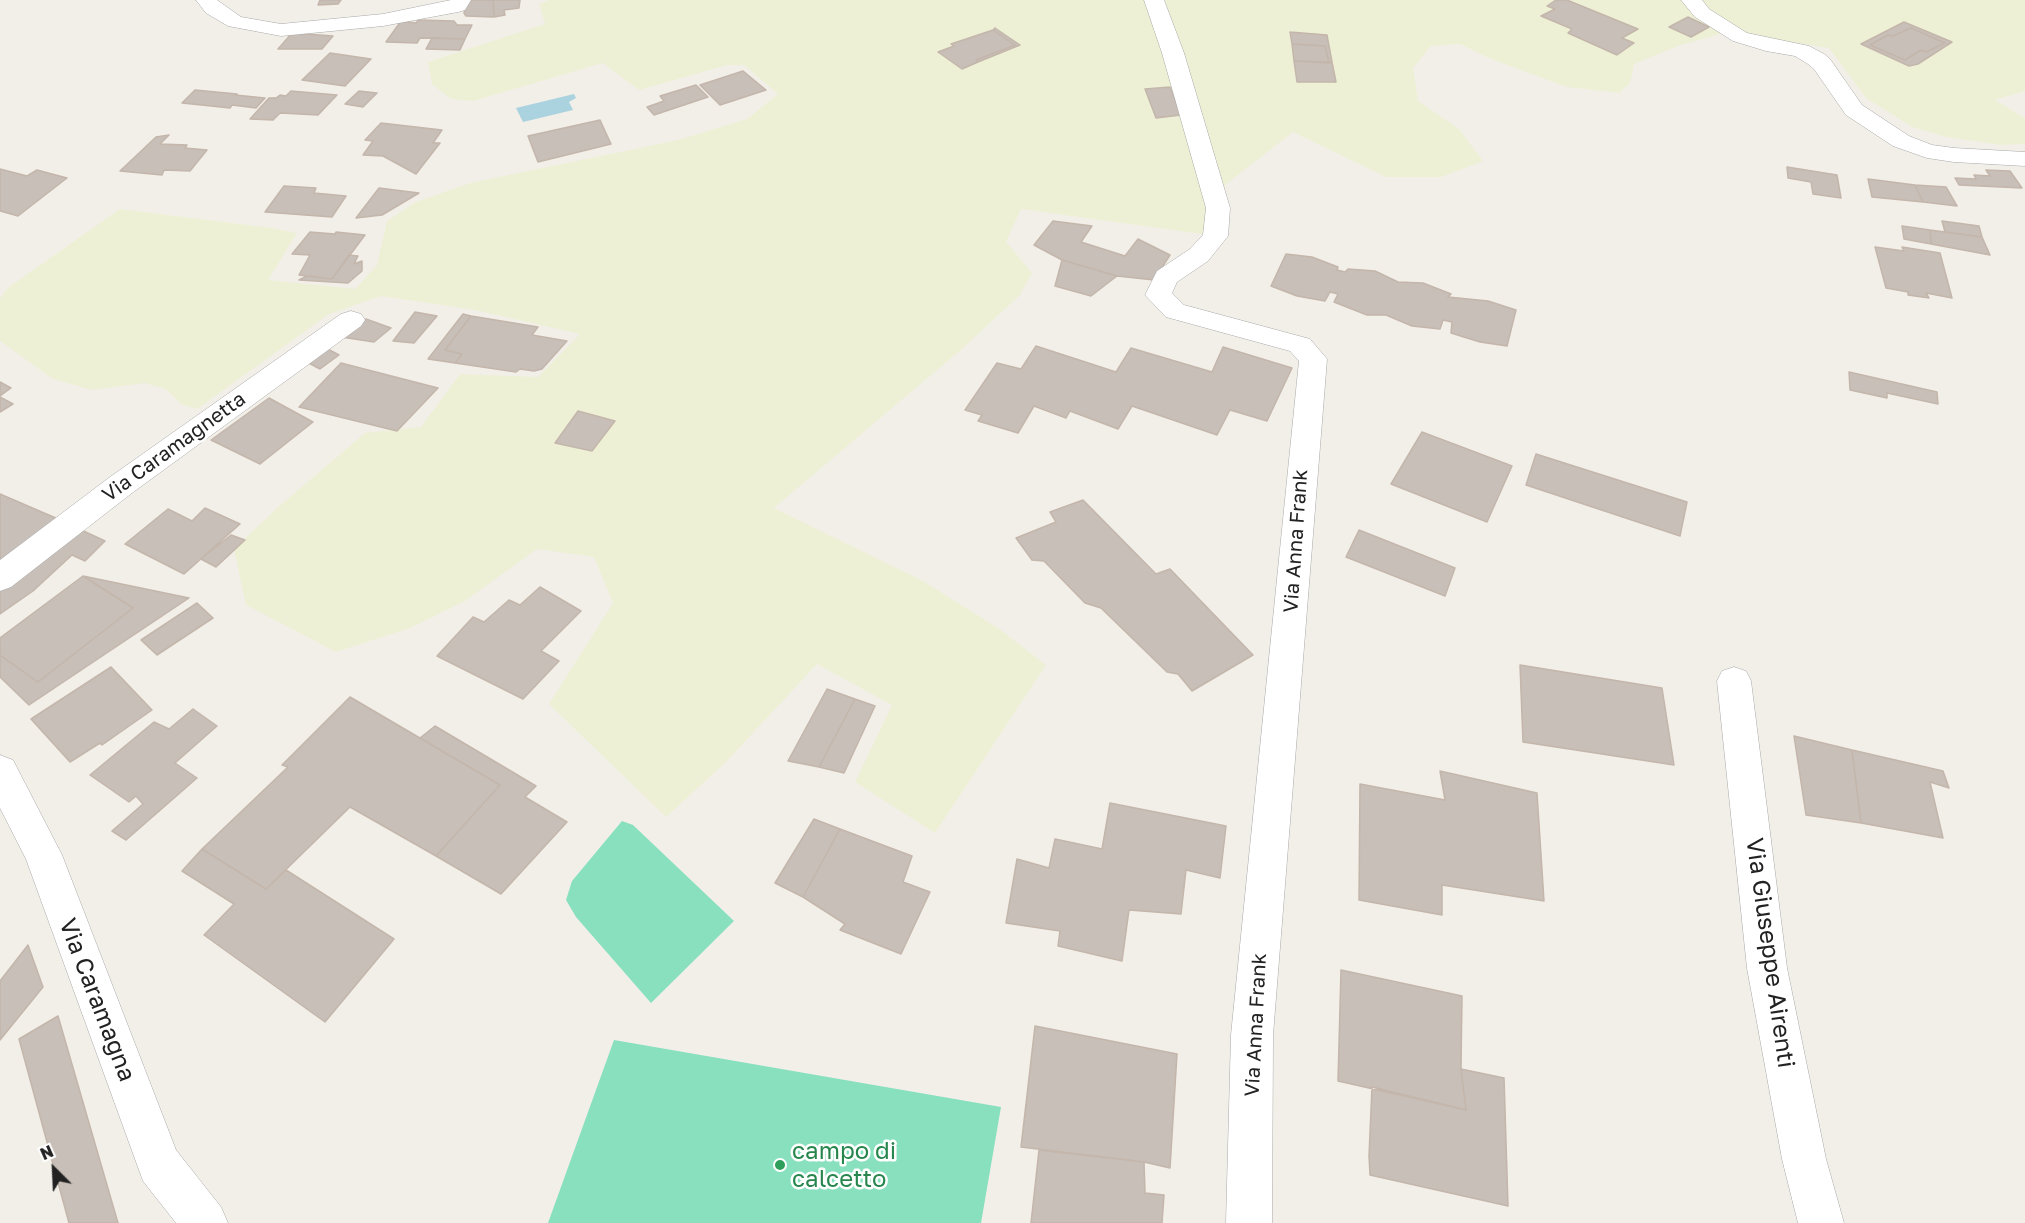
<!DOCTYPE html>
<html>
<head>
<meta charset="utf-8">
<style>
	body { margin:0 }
	#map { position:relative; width:2025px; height:1223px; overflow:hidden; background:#f2efe9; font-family:"Golos Text",sans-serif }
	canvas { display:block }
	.north { position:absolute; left:24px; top:1139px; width:60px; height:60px; -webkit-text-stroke:4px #fff; paint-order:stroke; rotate:336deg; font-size:16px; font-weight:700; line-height:24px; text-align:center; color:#222 }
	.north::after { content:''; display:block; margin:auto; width:21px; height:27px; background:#222; clip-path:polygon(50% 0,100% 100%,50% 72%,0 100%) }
</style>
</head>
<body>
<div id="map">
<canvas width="2025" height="1223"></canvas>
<div class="north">N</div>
</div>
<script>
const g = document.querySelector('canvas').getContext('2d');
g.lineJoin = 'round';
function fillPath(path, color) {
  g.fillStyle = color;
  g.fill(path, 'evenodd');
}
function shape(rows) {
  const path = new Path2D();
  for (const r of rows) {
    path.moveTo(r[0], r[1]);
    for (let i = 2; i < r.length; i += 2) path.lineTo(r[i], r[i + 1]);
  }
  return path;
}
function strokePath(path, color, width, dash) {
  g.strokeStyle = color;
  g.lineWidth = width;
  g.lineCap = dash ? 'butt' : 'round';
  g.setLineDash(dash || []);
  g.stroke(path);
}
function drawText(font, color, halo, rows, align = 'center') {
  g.font = font + ' "Golos Text",sans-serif';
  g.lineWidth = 5;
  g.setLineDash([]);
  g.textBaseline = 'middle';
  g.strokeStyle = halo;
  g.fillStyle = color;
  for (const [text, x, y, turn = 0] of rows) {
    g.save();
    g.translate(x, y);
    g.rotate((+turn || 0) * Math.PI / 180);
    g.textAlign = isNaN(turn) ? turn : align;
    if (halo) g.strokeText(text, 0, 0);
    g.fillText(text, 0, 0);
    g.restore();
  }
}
fillPath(shape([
	[549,0,2025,0,2025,91,1995,100,2025,118,2025,144,2000,145,1947,137,1912,127,1866,98,1829,48,1727,32,1678,46,1634,64,1630,83,1619,93,1567,87,1491,59,1460,44,1431,46,1413,68,1418,101,1459,129,1483,161,1441,177,1386,177,1293,132,1225,185,1223,237,1021,209,1006,242,1032,273,1020,295,963,348,774,508,923,581,998,628,1046,665,935,833,855,782,892,705,817,664,724,764,666,817,549,704,613,603,594,557,537,549,465,601,410,628,336,652,246,605,234,549,276,509,365,433,421,427,460,374,538,377,580,334,475,310,381,296,329,314,197,409,181,404,166,389,145,383,92,390,53,379,0,341,0,298,9,287,120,209,272,228,297,233,268,280,355,289,377,265,387,221,416,202,470,183,678,140,747,119,778,94,744,65,727,65,639,90,603,63,473,101,451,99,432,84,428,62,545,24,539,4]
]), '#eef0d5');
fillPath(shape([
	[622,821,633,825,734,921,651,1003,576,917,566,900,572,881],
	[614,1040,1001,1107,981,1223,548,1223]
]), '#88e0be');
fillPath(shape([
	[574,94,576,98,569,102,573,110,523,122,516,108]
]), '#aad3df');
const building = shape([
	[320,0,341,0,338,4,318,5,320,0],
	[468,0,493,0,494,17,466,16,464,13,468,0],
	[493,0,520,0,519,8,504,10,505,15,494,17,493,0],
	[1556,0,1567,0,1638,29,1622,38,1634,43,1617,55,1568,33,1572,29,1541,16,1555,9,1547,6,1556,0],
	[1688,17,1709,27,1691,37,1669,27,1688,17],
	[418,20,454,21,457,25,472,25,465,39,420,38,417,43,386,42,401,21,416,23,418,20],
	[1904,22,1952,42,1918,64,1909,66,1861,44,1904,22],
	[1911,28,1945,43,1926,52,1921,50,1905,60,1870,45,1888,35,1893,36,1911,28],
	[995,28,1020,45,978,62,976,60,1015,45,993,30,995,28],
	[1911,28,1945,43,1926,52,1921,50,1905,60,1870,45,1888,35,1893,36,1911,28],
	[993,30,1015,45,976,60,978,62,962,69,938,52,954,46,951,44,993,30],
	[1290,32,1327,35,1332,62,1329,63,1325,46,1292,44,1290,32],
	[292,33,333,36,322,49,278,49,292,33],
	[432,38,439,38,465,39,460,50,426,49,432,38],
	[1292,44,1325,46,1329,63,1294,61,1292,44],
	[330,53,371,59,345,86,302,80,330,53],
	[1294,61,1332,62,1336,82,1297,82,1294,61],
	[743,71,766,90,720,105,700,85,743,71],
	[696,85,708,97,654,115,647,107,664,101,660,96,696,85],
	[1170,87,1181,115,1156,118,1145,89,1170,87],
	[195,90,237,94,235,95,265,98,256,108,232,105,230,108,182,103,195,90],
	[291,91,337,95,318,115,280,113,273,120,250,119,269,98,276,98,280,95,286,96,291,91],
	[359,91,377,93,363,107,345,104,359,91],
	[600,120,611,144,538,162,528,136,600,120],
	[381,123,442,130,433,143,440,143,416,174,383,156,363,155,373,141,365,140,381,123],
	[169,135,160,144,187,145,185,148,207,150,190,171,164,170,162,175,120,171,156,137,169,135],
	[1787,167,1837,175,1841,198,1813,194,1811,182,1788,178,1787,167],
	[0,169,27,176,37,170,67,178,18,216,0,211,0,169],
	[1986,170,2010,171,2022,188,1959,185,1955,178,1976,179,1974,175,1990,176,1986,170],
	[1868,179,1915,185,1923,202,1872,197,1868,179],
	[1915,185,1946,187,1957,206,1923,202,1915,185],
	[284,186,316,188,314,193,346,196,332,217,265,212,284,186],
	[379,188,419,193,382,215,356,218,379,188],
	[1053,221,1092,226,1081,242,1125,256,1138,239,1170,255,1154,280,1117,276,1062,260,1034,245,1053,221],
	[1942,221,1979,226,1982,237,1945,232,1942,221],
	[1902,226,1930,230,1931,244,1904,239,1902,226],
	[1930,230,1982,237,1990,255,1931,244,1930,230],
	[310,232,335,234,336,232,365,235,332,279,299,275,310,255,292,254,310,232],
	[1875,247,1904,251,1902,247,1940,253,1952,298,1926,293,1929,298,1908,295,1908,292,1886,288,1875,247],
	[1286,254,1312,257,1338,267,1337,270,1345,272,1348,269,1375,271,1398,282,1423,283,1451,294,1448,297,1488,301,1516,310,1507,346,1480,342,1451,333,1452,322,1443,320,1440,329,1412,326,1386,315,1367,315,1334,302,1338,294,1330,292,1325,301,1297,296,1271,286,1286,254],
	[349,255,358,256,354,264,362,261,362,271,348,283,299,280,307,276,332,279,349,255],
	[1062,260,1093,269,1117,276,1091,296,1055,286,1062,260],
	[415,312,437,316,414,343,393,341,415,312],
	[463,314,471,316,445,350,462,354,455,363,428,359,463,314],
	[471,316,538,327,532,335,567,341,542,369,534,371,520,369,516,372,455,363,462,354,445,350,471,316],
	[366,319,391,328,374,342,341,337,366,319],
	[1036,346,1116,372,1131,348,1212,372,1223,347,1292,368,1267,421,1230,410,1217,435,1132,406,1118,429,1070,411,1066,418,1034,406,1018,433,978,421,982,415,965,410,997,363,1021,369,1036,346],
	[324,347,339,355,320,369,305,361,324,347],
	[341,363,438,388,397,431,299,407,341,363],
	[1849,372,1937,392,1938,404,1887,393,1887,398,1850,390,1849,372],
	[0,382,11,388,0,396,0,382],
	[0,397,13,404,0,412,0,397],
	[269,398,313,422,260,464,211,440,269,398],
	[578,411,615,421,592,451,555,443,578,411],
	[1422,432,1512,466,1487,522,1391,484,1422,432],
	[1536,454,1687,502,1680,536,1526,485,1536,454],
	[0,494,65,522,0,570,0,494],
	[1083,500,1156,574,1170,569,1253,655,1192,691,1178,674,1167,672,1101,608,1085,603,1044,561,1032,560,1016,538,1056,522,1050,512,1083,500],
	[205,508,240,524,184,574,125,544,168,509,192,521,205,508],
	[77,528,105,541,85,561,72,555,33,591,0,614,0,585,77,528],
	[1359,530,1455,568,1445,596,1346,557,1359,530],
	[231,535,245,540,216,567,201,559,231,535],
	[83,576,189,598,29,705,0,677,0,655,38,682,133,608,83,576],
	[83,576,133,608,38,682,0,655,0,638,83,576],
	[540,587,581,611,541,651,559,661,523,699,437,656,473,617,484,622,509,600,520,605,540,587],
	[197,603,213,618,157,655,141,640,197,603],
	[1520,665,1662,688,1674,765,1523,742,1520,665],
	[111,667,152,710,102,745,100,743,70,762,31,719,111,667],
	[827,689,855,699,819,767,788,761,827,689],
	[350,697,500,785,436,856,350,807,266,889,202,849,288,767,282,765,350,697],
	[855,699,875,706,844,773,819,767,855,699],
	[193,709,217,726,175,763,197,778,126,840,112,831,143,804,136,796,129,802,90,775,154,722,169,729,193,709],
	[435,726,536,786,525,797,567,822,501,894,436,856,500,785,420,738,435,726],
	[1794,736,1852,750,1861,823,1806,815,1794,736],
	[1852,750,1943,771,1949,788,1930,782,1943,838,1861,823,1852,750],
	[1440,771,1537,793,1544,901,1442,885,1442,915,1359,900,1360,784,1445,800,1440,771],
	[1110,803,1226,826,1220,878,1186,870,1181,914,1129,910,1122,961,1058,946,1060,931,1006,923,1017,859,1049,868,1055,839,1102,849,1110,803],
	[814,819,840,829,803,897,775,883,814,819],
	[840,829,912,856,903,882,930,892,901,954,840,930,845,924,803,897,840,829],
	[202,849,266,889,286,870,394,939,325,1022,204,935,234,904,182,871,202,849],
	[28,945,43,987,0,1040,0,981,28,945],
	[1341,970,1462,996,1461,1069,1466,1110,1338,1081,1341,970],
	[58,1016,118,1223,69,1223,19,1039,58,1016],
	[1035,1026,1177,1054,1170,1168,1144,1162,1021,1147,1035,1026],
	[1461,1069,1504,1078,1508,1206,1370,1175,1369,1156,1372,1087,1466,1110,1461,1069],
	[1039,1150,1144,1162,1145,1193,1164,1195,1162,1223,1031,1223,1039,1150]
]);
fillPath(building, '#c7bfb8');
strokePath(building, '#c4b6ab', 1.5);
const minor = shape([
	[196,0,217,0,241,17,281,24,383,14,451,0,471,0,465,10,458,12,383,26,281,36,228,26,206,13,196,0],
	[1144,0,1164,0,1184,53,1230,208,1228,236,1208,261,1177,282,1172,293,1184,305,1310,339,1327,359,1273,1035,1272,1223,1226,1223,1231,1035,1299,361,1290,351,1166,317,1145,295,1157,271,1190,249,1203,235,1206,208,1162,53,1144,0],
	[1681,0,1702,0,1709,9,1747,33,1809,46,1824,54,1830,59,1862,105,1909,136,1932,145,1954,148,2025,152,2025,166,1954,162,1927,158,1893,146,1846,115,1814,69,1808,64,1795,56,1766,51,1733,41,1695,17,1681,0],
	[351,311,361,314,365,320,361,326,132,493,11,587,0,591,0,560,110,477,341,314,351,311],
	[1734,667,1746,671,1751,681,1787,968,1826,1159,1844,1223,1798,1223,1782,1159,1747,968,1717,681,1722,671,1734,667],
	[0,755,13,760,62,855,176,1150,221,1207,228,1223,176,1223,143,1181,26,859,0,808,0,755]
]);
strokePath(minor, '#a9a9a9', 1);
fillPath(minor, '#fff');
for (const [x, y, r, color] of [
	[780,1165,6,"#2e9e5b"]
]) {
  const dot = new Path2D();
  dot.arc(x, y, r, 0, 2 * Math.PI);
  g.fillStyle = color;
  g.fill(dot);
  strokePath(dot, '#fff', 2);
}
drawText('20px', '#222', '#fff', [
	["Via Caramagnetta",174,447,-36],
	["Via Anna Frank",1296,541,-86],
	["Via Anna Frank",1256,1025,-87]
]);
drawText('24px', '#222', '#fff', [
	["Via Giuseppe Airenti",1770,953,82],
	["Via Caramagna",97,1000,69]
]);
drawText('24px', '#27864d', '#fff', [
	["campo di",792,1151],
	["calcetto",792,1179]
], 'left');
</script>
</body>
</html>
